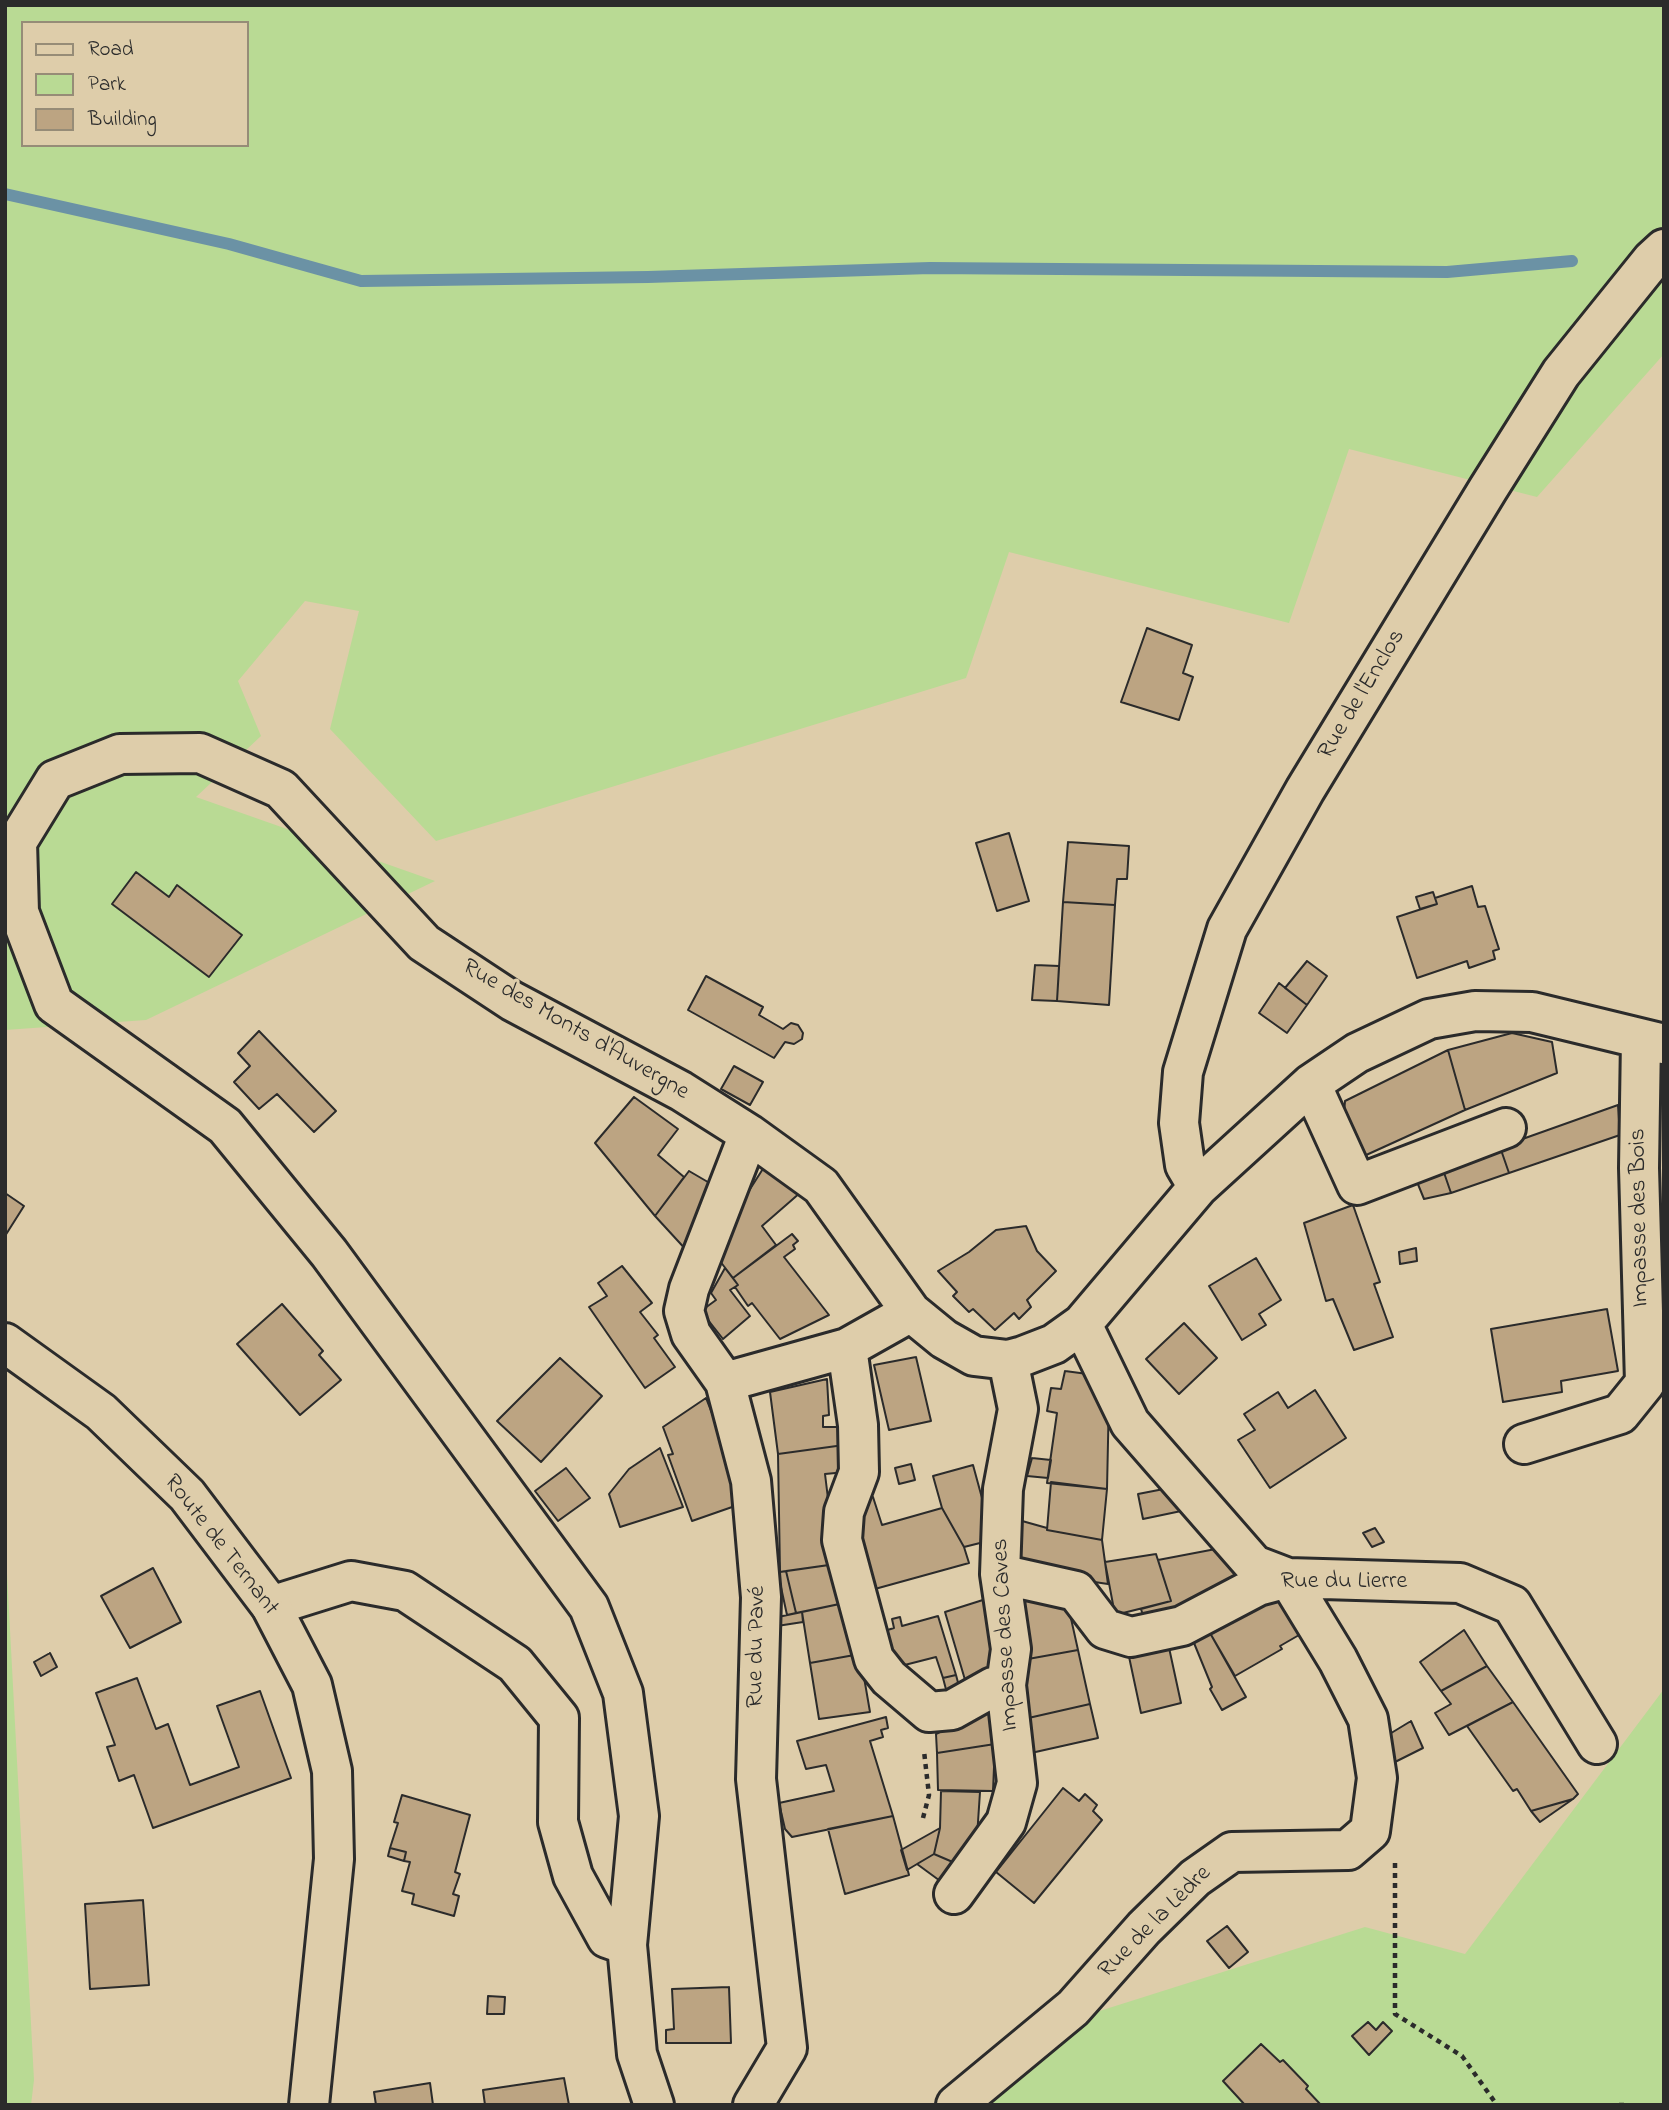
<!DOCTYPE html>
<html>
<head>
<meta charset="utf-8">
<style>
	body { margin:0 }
	#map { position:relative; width:1669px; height:2110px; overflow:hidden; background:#decdaa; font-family:"Indie Flower",sans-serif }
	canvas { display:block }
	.frame { position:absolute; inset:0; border:7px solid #2b2b2b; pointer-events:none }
	.legend { position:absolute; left:21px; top:21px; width:228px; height:126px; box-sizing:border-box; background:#decdaa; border:2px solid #968c77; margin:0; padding:9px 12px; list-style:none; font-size:21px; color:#2b2b2b }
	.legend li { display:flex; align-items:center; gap:14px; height:35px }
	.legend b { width:35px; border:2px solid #968c77 }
</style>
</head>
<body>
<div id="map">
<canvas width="1669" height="2110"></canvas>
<div class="frame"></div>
<ul class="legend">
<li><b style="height:9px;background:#decdaa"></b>Road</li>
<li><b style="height:19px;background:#b9da94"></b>Park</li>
<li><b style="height:19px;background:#bca482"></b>Building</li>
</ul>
</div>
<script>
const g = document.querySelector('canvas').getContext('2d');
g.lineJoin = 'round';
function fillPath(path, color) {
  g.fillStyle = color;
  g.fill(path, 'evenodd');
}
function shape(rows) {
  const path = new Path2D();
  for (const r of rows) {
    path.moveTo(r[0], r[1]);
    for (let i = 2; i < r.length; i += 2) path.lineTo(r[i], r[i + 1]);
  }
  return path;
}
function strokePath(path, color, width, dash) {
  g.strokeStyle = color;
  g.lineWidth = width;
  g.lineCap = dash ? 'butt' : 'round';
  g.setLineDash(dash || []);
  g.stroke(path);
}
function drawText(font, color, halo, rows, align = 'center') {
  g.font = font + ' "Indie Flower",sans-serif';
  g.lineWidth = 6;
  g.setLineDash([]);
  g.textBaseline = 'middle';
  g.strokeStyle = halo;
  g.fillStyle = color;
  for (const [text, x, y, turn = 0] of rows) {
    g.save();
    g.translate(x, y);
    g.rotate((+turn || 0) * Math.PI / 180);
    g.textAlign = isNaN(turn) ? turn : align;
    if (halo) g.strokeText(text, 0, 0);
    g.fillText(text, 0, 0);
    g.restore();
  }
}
fillPath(shape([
	[5,5,1664,5,1664,354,1537,497,1349,449,1289,623,1009,552,966,678,436,841,330,729,359,611,305,601,238,681,261,736,196,797,435,881,146,1020,5,1030],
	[23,23,247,23,247,145,23,145],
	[5,1536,34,2080,31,2105,5,2105],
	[1664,1689,1664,2105,945,2105,1030,2033,1365,1927,1465,1954]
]), '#b9da94');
strokePath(shape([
	[5,194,229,244,361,281,648,277,930,268,1447,272,1572,261]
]), '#6b92a5', 12);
const building = shape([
	[1147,628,1192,645,1183,673,1193,677,1179,720,1121,702,1147,628],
	[1009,833,1029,901,997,911,976,843,1009,833],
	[1068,842,1129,846,1127,879,1117,879,1115,905,1063,902,1068,842],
	[136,872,169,897,177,885,242,935,209,977,112,904,136,872],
	[1472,886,1478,907,1485,906,1499,949,1493,951,1495,959,1469,968,1467,961,1417,978,1397,917,1437,904,1435,898,1472,886],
	[1433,892,1437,904,1420,909,1416,897,1433,892],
	[1063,902,1115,905,1109,1005,1057,1001,1063,902],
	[1307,961,1327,976,1307,1005,1285,988,1307,961],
	[1035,965,1059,966,1057,1001,1032,1000,1035,965],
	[706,976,763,1007,759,1015,783,1029,791,1023,798,1025,803,1033,802,1039,794,1044,785,1042,774,1058,688,1010,706,976],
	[1279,983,1307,1005,1287,1033,1259,1013,1279,983],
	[259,1031,336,1111,314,1132,277,1094,259,1109,234,1082,250,1066,238,1053,259,1031],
	[1512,1033,1552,1042,1557,1073,1465,1110,1448,1050,1512,1033],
	[1448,1050,1465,1110,1364,1156,1344,1114,1345,1101,1448,1050],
	[734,1066,763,1082,750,1105,721,1089,734,1066],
	[634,1097,678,1129,658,1155,684,1177,655,1216,595,1143,634,1097],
	[1618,1105,1620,1135,1509,1173,1500,1147,1618,1105],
	[1500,1147,1509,1173,1451,1193,1441,1164,1500,1147],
	[766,1164,801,1192,762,1226,776,1245,733,1278,716,1256,738,1208,766,1164],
	[1441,1164,1451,1193,1424,1199,1413,1172,1441,1164],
	[689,1171,713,1185,689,1253,655,1216,689,1171],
	[5,1193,24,1206,5,1236,5,1193],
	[1353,1205,1380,1282,1374,1284,1393,1337,1354,1350,1333,1299,1326,1301,1304,1223,1353,1205],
	[1026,1226,1037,1251,1056,1271,1027,1300,1031,1307,1019,1319,1014,1313,995,1330,973,1309,969,1312,953,1296,957,1292,938,1271,969,1252,996,1230,1026,1226],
	[792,1234,798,1241,793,1245,795,1249,784,1257,829,1315,780,1339,752,1303,748,1306,735,1287,738,1285,733,1278,792,1234],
	[1416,1248,1417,1261,1400,1264,1399,1252,1416,1248],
	[1256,1258,1281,1300,1259,1314,1266,1325,1242,1340,1209,1286,1256,1258],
	[622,1266,652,1303,640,1312,658,1335,654,1338,675,1367,645,1388,589,1307,607,1296,598,1283,622,1266],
	[725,1268,738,1285,730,1290,750,1316,723,1339,701,1311,716,1300,711,1293,725,1268],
	[282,1304,323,1351,319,1355,341,1380,300,1415,237,1344,282,1304],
	[1607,1309,1618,1371,1561,1381,1562,1392,1503,1402,1491,1329,1607,1309],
	[1184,1323,1217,1358,1179,1394,1146,1359,1184,1323],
	[916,1357,931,1421,889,1430,874,1365,916,1357],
	[560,1358,602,1396,541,1462,497,1421,560,1358],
	[1065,1371,1095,1375,1109,1395,1107,1489,1047,1483,1057,1413,1047,1411,1051,1388,1061,1389,1065,1371],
	[827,1379,829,1415,823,1416,823,1427,843,1427,844,1445,778,1454,770,1392,827,1379],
	[1315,1390,1346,1438,1270,1488,1238,1440,1255,1430,1244,1414,1278,1392,1288,1408,1315,1390],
	[706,1398,726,1449,735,1506,692,1521,668,1455,673,1454,663,1427,706,1398],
	[844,1445,846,1472,825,1474,836,1564,780,1572,778,1454,844,1445],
	[660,1448,683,1507,620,1527,609,1494,629,1469,660,1448],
	[1032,1458,1051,1460,1048,1478,1027,1476,1032,1458],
	[911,1464,915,1480,899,1484,895,1468,911,1464],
	[973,1465,991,1531,988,1541,964,1547,942,1508,933,1476,973,1465],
	[566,1468,590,1498,558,1521,535,1491,566,1468],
	[1051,1482,1107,1489,1102,1540,1047,1530,1051,1482],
	[1169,1488,1186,1510,1143,1519,1138,1494,1169,1488],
	[873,1497,882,1525,942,1508,964,1547,969,1563,864,1592,852,1511,873,1497],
	[1015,1519,1047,1528,1047,1530,1102,1540,1108,1584,1033,1573,1018,1567,1015,1519],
	[1375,1528,1384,1542,1372,1547,1363,1533,1375,1528],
	[1221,1548,1243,1586,1146,1625,1141,1609,1171,1601,1158,1560,1221,1548],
	[1156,1554,1171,1601,1115,1615,1105,1562,1156,1554],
	[836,1564,849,1602,796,1613,786,1571,836,1564],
	[153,1568,181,1622,130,1648,101,1596,153,1568],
	[786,1571,796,1613,787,1615,779,1578,780,1572,786,1571],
	[1015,1594,1068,1605,1078,1650,1028,1659,1015,1594],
	[1285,1594,1306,1631,1280,1646,1282,1649,1235,1676,1210,1633,1285,1594],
	[986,1599,995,1669,968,1690,945,1612,986,1599],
	[849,1602,860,1654,810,1663,802,1612,849,1602],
	[802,1612,803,1622,777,1626,778,1617,802,1612],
	[938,1616,956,1675,943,1678,936,1657,885,1670,881,1632,894,1628,892,1619,900,1617,902,1626,938,1616],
	[1464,1630,1487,1666,1441,1691,1420,1662,1464,1630],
	[1210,1633,1246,1697,1222,1710,1210,1689,1212,1687,1194,1643,1210,1633],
	[1168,1643,1181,1703,1141,1713,1128,1652,1168,1643],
	[1078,1650,1090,1704,1024,1719,1023,1693,1028,1659,1078,1650],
	[50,1653,57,1667,41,1676,34,1662,50,1653],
	[860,1654,870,1712,819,1719,810,1663,860,1654],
	[1487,1666,1513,1702,1449,1735,1435,1713,1451,1704,1441,1691,1487,1666],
	[956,1675,960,1690,948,1697,943,1678,956,1675],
	[137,1678,156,1729,168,1724,190,1785,239,1767,217,1706,260,1691,291,1778,153,1828,134,1775,119,1781,107,1747,115,1745,96,1693,137,1678],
	[1513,1702,1578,1794,1573,1799,1531,1811,1517,1789,1513,1791,1467,1726,1513,1702],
	[995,1704,995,1744,937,1753,936,1734,995,1704],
	[1090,1704,1098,1738,1031,1753,1024,1719,1090,1704],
	[886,1717,888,1728,881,1730,883,1737,870,1741,893,1816,792,1837,785,1829,779,1803,834,1791,826,1765,806,1769,797,1741,886,1717],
	[1411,1721,1423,1748,1389,1765,1383,1738,1411,1721],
	[995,1744,993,1791,938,1790,937,1753,995,1744],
	[1063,1788,1079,1801,1085,1794,1097,1805,1093,1811,1102,1820,1034,1903,996,1872,1063,1788],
	[941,1791,980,1792,977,1837,962,1866,934,1854,940,1828,941,1791],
	[402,1795,470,1815,455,1872,460,1874,453,1894,459,1896,454,1916,412,1904,414,1894,402,1891,410,1862,404,1861,406,1852,390,1848,398,1823,394,1822,402,1795],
	[1573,1799,1540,1822,1531,1811,1563,1802,1573,1799],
	[893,1816,909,1875,845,1894,828,1829,893,1816],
	[940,1828,934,1854,907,1870,901,1850,940,1828],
	[390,1848,406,1852,404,1861,388,1856,390,1848],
	[934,1854,962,1866,947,1886,917,1864,934,1854],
	[143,1900,149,1985,90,1989,85,1904,143,1900],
	[1227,1926,1248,1952,1229,1968,1207,1941,1227,1926],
	[729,1987,731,2043,666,2043,666,2030,674,2029,672,1989,729,1987],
	[488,1996,505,1997,504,2014,487,2014,488,1996],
	[1368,2022,1376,2030,1383,2022,1392,2031,1369,2055,1352,2036,1368,2022],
	[1261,2044,1280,2062,1283,2060,1308,2086,1306,2089,1321,2105,1245,2105,1223,2081,1261,2044],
	[564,2078,569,2105,485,2105,483,2090,564,2078],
	[430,2083,433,2105,376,2105,374,2092,430,2083]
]);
fillPath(building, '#bca482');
strokePath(building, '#2b2b2b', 2);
const minor = shape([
	[1311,1084,1357,1185,1506,1128],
	[749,1134,689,1289,684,1311,691,1334,725,1382,751,1481,761,1597,756,1779,787,2048,753,2105],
	[1198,1187,1185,1165,1179,1123,1183,1072,1227,929,1305,790,1488,489,1561,373,1652,260,1664,249],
	[847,1348,858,1425,859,1472,844,1512,842,1540,874,1659,889,1678,929,1712,952,1710,993,1687,1006,1685],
	[725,1382,847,1348,911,1312],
	[1524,1444,1620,1414,1645,1383,1639,1168,1641,1039],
	[1000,1574,1076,1591,1105,1629,1131,1637,1182,1626,1258,1586,1288,1578,1460,1583,1512,1605,1597,1744],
	[271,1606,351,1581,405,1591,515,1664,559,1718,558,1822,573,1876,607,1938,627,1945],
	[954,1894,1006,1822,1017,1783,1006,1685,1011,1649,1000,1574,1003,1489,1018,1409,1008,1360],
	[654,2105,637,2054,627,1945,639,1816,623,1693,589,1607,329,1253,225,1126,54,1004,19,912,17,842,55,780,120,754,200,753,281,789,424,943,512,1001,681,1091,749,1134,821,1186,911,1312,944,1339,974,1356,1008,1360,1023,1356,1054,1344,1082,1324,1198,1187,1311,1084,1357,1053,1429,1019,1475,1011,1532,1012,1664,1044],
	[956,2105,1073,2008,1144,1928,1195,1878,1232,1852,1348,1850,1370,1831,1377,1778,1368,1719,1338,1660,1288,1578,1254,1565,1130,1423,1082,1324]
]);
const major = shape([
	[5,1343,101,1412,187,1495,271,1606,312,1685,332,1771,334,1859,309,2105]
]);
strokePath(minor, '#2b2b2b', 44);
strokePath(major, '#2b2b2b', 44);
strokePath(shape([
	[923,1818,929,1795,924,1751],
	[1395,1863,1395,2014,1462,2056,1497,2105],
	[1619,2105,1627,2105]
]), '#2b2b2b', 4.5, [5, 5]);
strokePath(minor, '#decdaa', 38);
strokePath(major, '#decdaa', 38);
drawText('24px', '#2b2b2b', '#decdaa', [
	["Rue de l'Enclos",1363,695,-59],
	["Rue des Monts d'Auvergne",575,1031,30],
	["Impasse des Bois",1641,1218,-91],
	["Route de Ternant",220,1546,52],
	["Rue du Lierre",1344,1583],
	["Impasse des Caves",1007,1635,-93],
	["Rue du Pavé",758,1647,-89],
	["Rue de la Lèdre",1156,1923,-45]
]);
</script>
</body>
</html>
